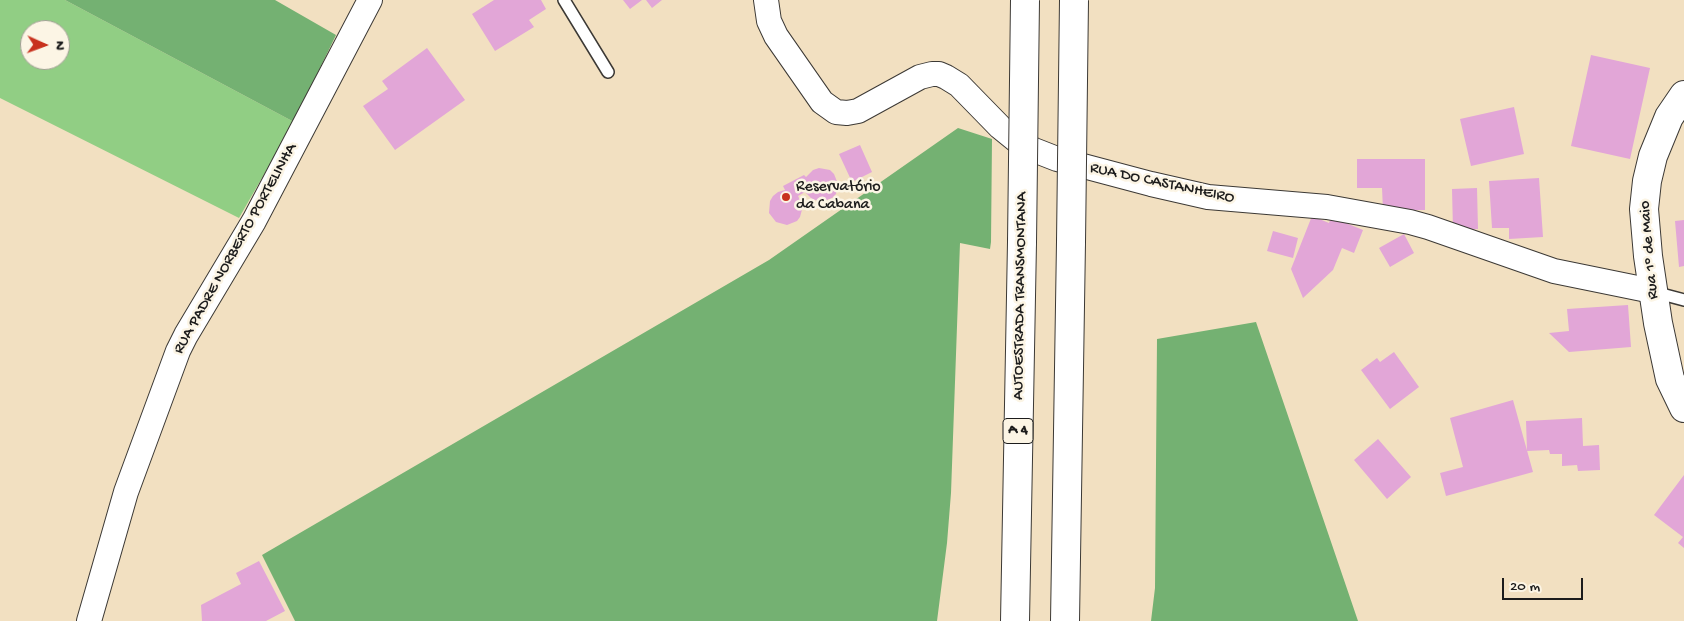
<!DOCTYPE html>
<html>
<head>
<meta charset="utf-8">
<style>
	body { margin:0 }
	#map { position:relative; width:1684px; height:621px; overflow:hidden; background:#f2e0c1; font-family:"Gochi Hand",sans-serif }
	canvas { display:block }
	.north { position:absolute; left:20px; top:20px; width:50px; height:50px; box-sizing:border-box; background:#fcf5e5; border:1px solid #a29e95; border-radius:50%; rotate:92deg; font-size:14px; font-weight:700; line-height:20px; text-align:center; color:#1c1c1c }
	.north::after { content:''; display:block; margin:auto; width:18px; height:22px; background:#c8321e; clip-path:polygon(50% 0,100% 100%,50% 72%,0 100%) }
	.scale { position:absolute; left:1502px; top:578px; width:81px; height:22px; box-sizing:border-box; border:2px solid #1c1c1c; border-top:0; padding-left:6px; font-size:15px; line-height:18px; white-space:nowrap; color:#1c1c1c; -webkit-text-stroke:4px #fcf5e5; paint-order:stroke }
</style>
</head>
<body>
<div id="map">
<canvas width="1684" height="621"></canvas>
<div class="north">N</div>
<div class="scale">20 m</div>
</div>
<script>
const g = document.querySelector('canvas').getContext('2d');
g.lineJoin = 'round';
function fillPath(path, color) {
  g.fillStyle = color;
  g.fill(path, 'evenodd');
}
function shape(rows) {
  const path = new Path2D();
  for (const r of rows) {
    path.moveTo(r[0], r[1]);
    for (let i = 2; i < r.length; i += 2) path.lineTo(r[i], r[i + 1]);
  }
  return path;
}
function strokePath(path, color, width, dash) {
  g.strokeStyle = color;
  g.lineWidth = width;
  g.lineCap = dash ? 'butt' : 'round';
  g.setLineDash(dash || []);
  g.stroke(path);
}
function drawText(font, color, halo, rows, align = 'center') {
  g.font = font + ' "Gochi Hand",sans-serif';
  g.lineWidth = 5;
  g.setLineDash([]);
  g.textBaseline = 'middle';
  g.strokeStyle = halo;
  g.fillStyle = color;
  for (const [text, x, y, turn = 0] of rows) {
    g.save();
    g.translate(x, y);
    g.rotate((+turn || 0) * Math.PI / 180);
    g.textAlign = isNaN(turn) ? turn : align;
    if (halo) g.strokeText(text, 0, 0);
    g.fillText(text, 0, 0);
    g.restore();
  }
}
fillPath(shape([
	[0,0,65,0,294,122,239,218,0,98],
	[30,30,60,30,60,60,30,60]
]), '#91ce84');
fillPath(shape([
	[65,0,275,0,336,35,294,122],
	[958,128,992,139,991,242,990,249,960,243,951,493,947,543,937,621,295,621,262,555,769,260],
	[1256,322,1358,621,1151,621,1155,588,1157,339]
]), '#74b172');
fillPath(shape([
	[494,0,541,0,546,9,529,20,534,27,495,51,472,14],
	[623,0,642,0,630,9],
	[646,0,662,0,652,8],
	[427,48,465,100,395,150,363,106,388,89,382,81],
	[1591,55,1650,68,1630,159,1571,146],
	[1514,107,1524,154,1471,166,1460,119],
	[860,145,872,172,852,182,839,154],
	[1357,159,1425,159,1425,210,1383,210,1382,188,1357,188],
	[819,168,830,170,834,174,838,184,836,194,832,198,822,202,812,199,805,192,798,196,803,206,800,217,797,221,787,225,776,222,769,213,770,201,773,196,778,192,785,190,783,186,804,175,806,177,813,170],
	[1539,178,1543,237,1509,239,1509,228,1492,228,1489,181],
	[1477,188,1478,229,1453,230,1452,189],
	[1312,216,1329,223,1331,217,1363,230,1354,253,1342,248,1333,270,1303,298,1291,269],
	[1684,220,1684,266,1679,267,1675,221],
	[1273,231,1298,238,1293,258,1267,251],
	[1404,234,1414,253,1390,267,1379,248],
	[1628,305,1631,347,1569,352,1549,333,1569,331,1567,309],
	[1394,352,1419,387,1390,409,1361,370,1377,358,1380,362],
	[1513,400,1533,472,1446,496,1440,473,1463,467,1450,418],
	[1582,418,1583,446,1599,445,1600,470,1578,471,1577,465,1562,466,1562,454,1550,454,1549,450,1527,451,1526,421],
	[1378,439,1411,477,1387,499,1354,460],
	[1684,475,1684,548,1678,543,1683,537,1654,515],
	[259,561,285,611,266,621,202,621,201,605,241,584,236,573]
]), '#e2a6d7');
const lane = shape([
	[564,0,608,72],
	[1654,292,1684,300]
]);
const street = shape([
	[766,0,769,21,776,36,822,102,836,112,847,113,858,111,920,77,932,74,939,74,946,77,959,85,1000,127,1016,140,1034,150,1057,159,1151,184,1208,197,1327,207,1410,222,1428,227,1554,271,1652,291],
	[89,621,126,492,178,351,186,335,254,221,370,0]
]);
const secondary = shape([
	[1684,95,1669,117,1653,156,1647,181,1644,209,1648,256,1658,323,1670,379,1684,408]
]);
const highway = shape([
	[1015,621,1022,242],
	[1065,621,1071,242]
]);
strokePath(lane, '#3c3935', 14);
strokePath(street, '#3c3935', 26);
strokePath(secondary, '#3c3935', 30);
strokePath(highway, '#3c3935', 30);
strokePath(lane, '#fff', 11);
strokePath(street, '#fff', 24);
strokePath(secondary, '#fff', 28);
strokePath(highway, '#fff', 28);
const highwayBridge = shape([
	[1022,242,1025,0],
	[1071,242,1074,0]
]);
strokePath(highwayBridge, '#3c3935', 30, []);
strokePath(highwayBridge, '#fff', 28);
for (const [x, y, r, color] of [
	[786,197,5,"#c8321e"]
]) {
  const dot = new Path2D();
  dot.arc(x, y, r, 0, 2 * Math.PI);
  g.fillStyle = color;
  g.fill(dot);
  strokePath(dot, '#fcf5e5', 2);
}
for (const [x, y, w] of [
	[1018,431,30]
]) {
  const box = new Path2D();
  box.roundRect(x - w / 2, y - 12.5, w, 25, 4);
  g.fillStyle = '#fcf5e5';
  g.fill(box);
  strokePath(box, '#1c1c1c', 1);
}
drawText('bold 15px', '#1c1c1c', null, [
	["A 4",1018,431]
]);
drawText('16px', '#1c1c1c', '#fcf5e5', [
	["RUA DO CASTANHEIRO",1162,184,12],
	["RUA PADRE NORBERTO PORTELINHA",236,249,-61],
	["Rua 1º de Maio",1650,250,-95],
	["AUTOESTRADA TRANSMONTANA",1021,296,-89]
]);
drawText('16px', '#1c1c1c', '#fcf5e5', [
	["Reservatório",796,188],
	["da Cabana",796,206]
], 'left');
</script>
</body>
</html>
